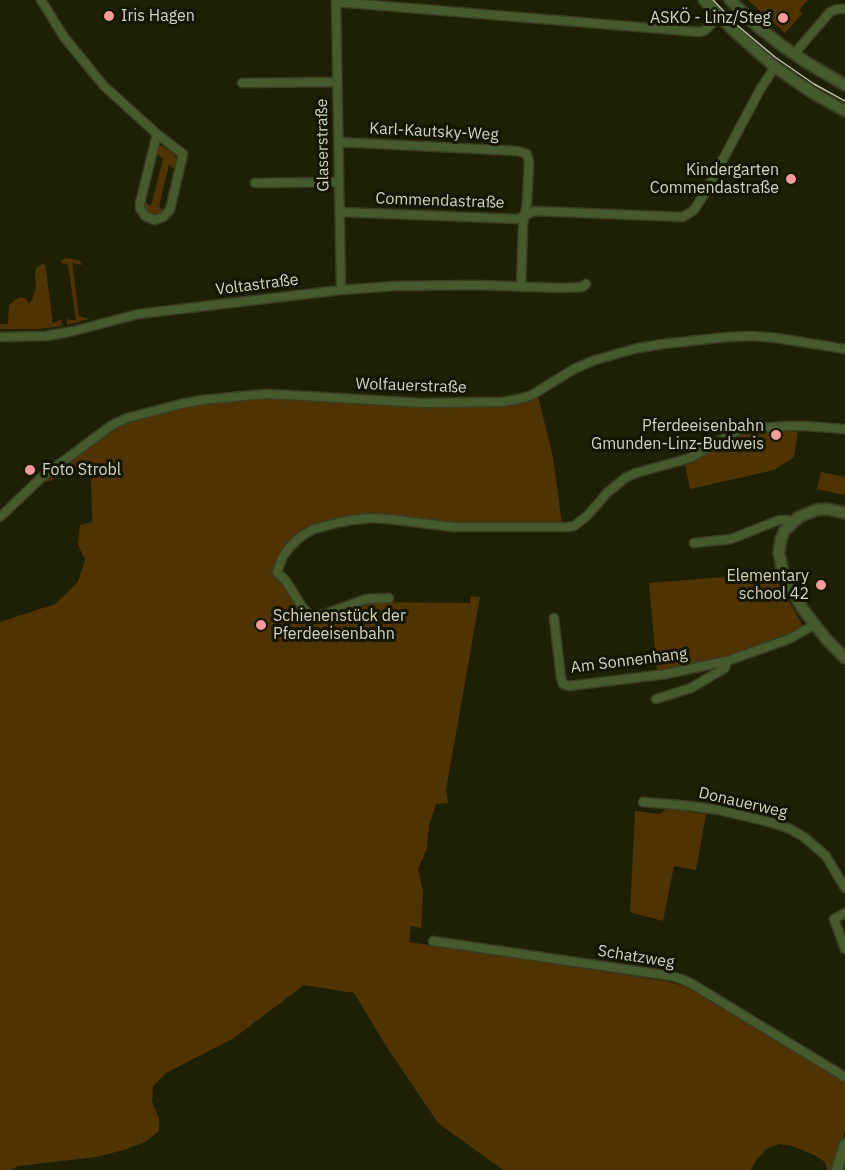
<!DOCTYPE html>
<html>
<head>
<meta charset="utf-8">
<style>
	body { margin:0 }
	canvas { display:block; background:#1e2003 }
</style>
</head>
<body>
<canvas width="845" height="1170"></canvas>
<script>
const g = document.querySelector('canvas').getContext('2d');
g.lineJoin = 'round';
function fillPath(path, color) {
  g.fillStyle = color;
  g.fill(path, 'evenodd');
}
function shape(rows) {
  const path = new Path2D();
  for (const r of rows) {
    path.moveTo(r[0], r[1]);
    for (let i = 2; i < r.length; i += 2) path.lineTo(r[i], r[i + 1]);
  }
  return path;
}
function strokePath(path, color, width, dash) {
  g.strokeStyle = color;
  g.lineWidth = width;
  g.lineCap = dash ? 'butt' : 'round';
  g.setLineDash(dash || []);
  g.stroke(path);
}
function drawText(font, color, halo, rows, align = 'center') {
  g.font = font + ' "IBM Plex Sans",sans-serif';
  g.lineWidth = 6;
  g.setLineDash([]);
  g.textBaseline = 'middle';
  g.strokeStyle = halo;
  g.fillStyle = color;
  for (const [text, x, y, turn = 0] of rows) {
    g.save();
    g.translate(x, y);
    g.rotate((+turn || 0) * Math.PI / 180);
    g.textAlign = isNaN(turn) ? turn : align;
    if (halo) g.strokeText(text, 0, 0);
    g.fillText(text, 0, 0);
    g.restore();
  }
}
fillPath(shape([
	[748,0,808,0,799,10,802,14,785,33],
	[159,146,162,146,174,154,178,163,176,171,169,165,159,206,166,213,157,217,148,214,143,206,143,201,151,206,163,159,156,153],
	[65,258,79,260,81,262,82,265,72,263,79,316,89,319,67,325,67,319,75,321,76,320,68,265,60,262],
	[45,263,53,324,61,319,62,326,40,329,0,329,0,324,8,324,9,305,16,299,21,297,25,298,29,304,32,300,36,287,35,271,37,267],
	[538,396,553,457,562,525,465,524,403,518,318,525,279,560,273,574,283,581,290,591,307,625,366,602,470,603,471,596,480,597,446,790,448,803,436,804,429,825,427,848,418,869,423,892,421,928,411,926,409,942,665,981,680,985,692,990,845,1083,845,1131,833,1170,827,1170,825,1162,814,1155,792,1146,779,1144,766,1149,755,1162,751,1170,503,1170,438,1123,388,1049,354,993,304,985,234,1038,166,1073,153,1086,152,1101,159,1119,159,1131,145,1142,127,1149,97,1157,19,1166,9,1170,0,1170,0,622,55,604,78,582,85,560,78,544,80,525,92,522,91,467,74,470,49,481,43,482,115,427,184,407,255,398,287,398,415,406,514,404,530,400],
	[781,430,798,430,794,457,774,470,690,489,685,464,700,458,733,436,751,432],
	[821,472,845,477,845,495,817,489],
	[776,573,782,589,801,622,802,626,799,629,786,636,734,655,706,663,657,672,649,583],
	[667,808,706,814,696,870,674,866,663,921,630,912,635,811,661,814]
]), '#4f3300');
const minor = shape([
	[41,0,64,37,104,86,157,134,183,154,170,210,163,217,154,220,145,216,140,208,140,203,157,134],
	[336,0,341,290],
	[336,2,699,32,704,31,719,17],
	[794,54,830,12,837,9,845,9],
	[242,83,337,82],
	[339,142,518,151,527,154,529,163,527,203,523,225,521,287],
	[255,183,339,182],
	[340,212,518,219,534,211,683,217,694,210,705,193,761,88,775,67],
	[0,337,46,336,74,331,138,314,341,290,395,286,476,285,561,288,582,287,586,284],
	[0,517,42,477,112,425,127,418,181,404,202,400,265,394,288,395,423,403,503,402,519,399,532,395,574,369,595,360,638,348,663,344,727,337,751,336,777,338,845,349],
	[694,543,731,539,779,520,788,520,791,523],
	[389,598,366,599,325,614,313,615,308,613,303,608,286,581,277,572,283,556,290,547,298,539,305,534,314,529,337,523,351,520,372,518,389,519,454,527,568,527,574,526,587,516,607,493,625,478,636,473,690,458,735,432,745,429,788,426,806,426,845,429],
	[554,618,561,678,563,684,569,686,666,674,727,661,789,639,814,625],
	[656,699,691,688,725,668,727,661],
	[643,802,690,806,719,810,773,823,790,829,804,837,826,856,845,888],
	[845,913,834,919,845,949],
	[433,941,671,976,681,979,692,984,845,1077]
]);
const tertiary = shape([
	[704,0,734,31,775,67,813,93,845,111],
	[730,0,756,25,781,45,809,64,845,85],
	[845,513,827,509,816,510,799,517,785,530,781,539,779,553,783,572,802,608,827,640,845,658],
	[837,1170,845,1144]
]);
strokePath(minor, '#3b3d22', 11);
strokePath(tertiary, '#3b3d22', 14);
strokePath(minor, '#455b2e', 8);
strokePath(tertiary, '#455b2e', 10);
strokePath(shape([
	[713,0,738,26,775,57,814,84,845,101]
]), '#bdbfac', 1.5);
for (const [x, y, r, color] of [
	[109,16,6,"#f59b99"],
	[783,18,6,"#f59b99"],
	[791,179,6,"#f59b99"],
	[776,435,6,"#f59b99"],
	[30,470,6,"#f59b99"],
	[821,585,6,"#f59b99"],
	[261,625,6,"#f59b99"]
]) {
  const dot = new Path2D();
  dot.arc(x, y, r, 0, 2 * Math.PI);
  g.fillStyle = color;
  g.fill(dot);
  strokePath(dot, '#151600', 2);
}
drawText('16px', '#d2d4c2', '#151600', [
	["Iris Hagen",121,16,"left"],
	["ASKÖ - Linz/Steg",771,18],
	["Kindergarten",779,170],
	["Commendastraße",779,188],
	["Pferdeeisenbahn",764,426],
	["Gmunden-Linz-Budweis",764,444],
	["Foto Strobl",42,470,"left"],
	["Elementary",809,576],
	["school 42",809,594],
	["Schienenstück der",273,616,"left"],
	["Pferdeeisenbahn",273,634,"left"]
], 'right');
drawText('16px', '#d2d4c2', '#151600', [
	["Karl-Kautsky-Weg",434,132,3],
	["Glaserstraße",323,145,-91],
	["Commendastraße",440,201,2],
	["Voltastraße",257,285,-7],
	["Wolfauerstraße",411,386,2],
	["Am Sonnenhang",629,661,-7],
	["Donauerweg",743,803,13],
	["Schatzweg",636,957,9]
]);
</script>
</body>
</html>
